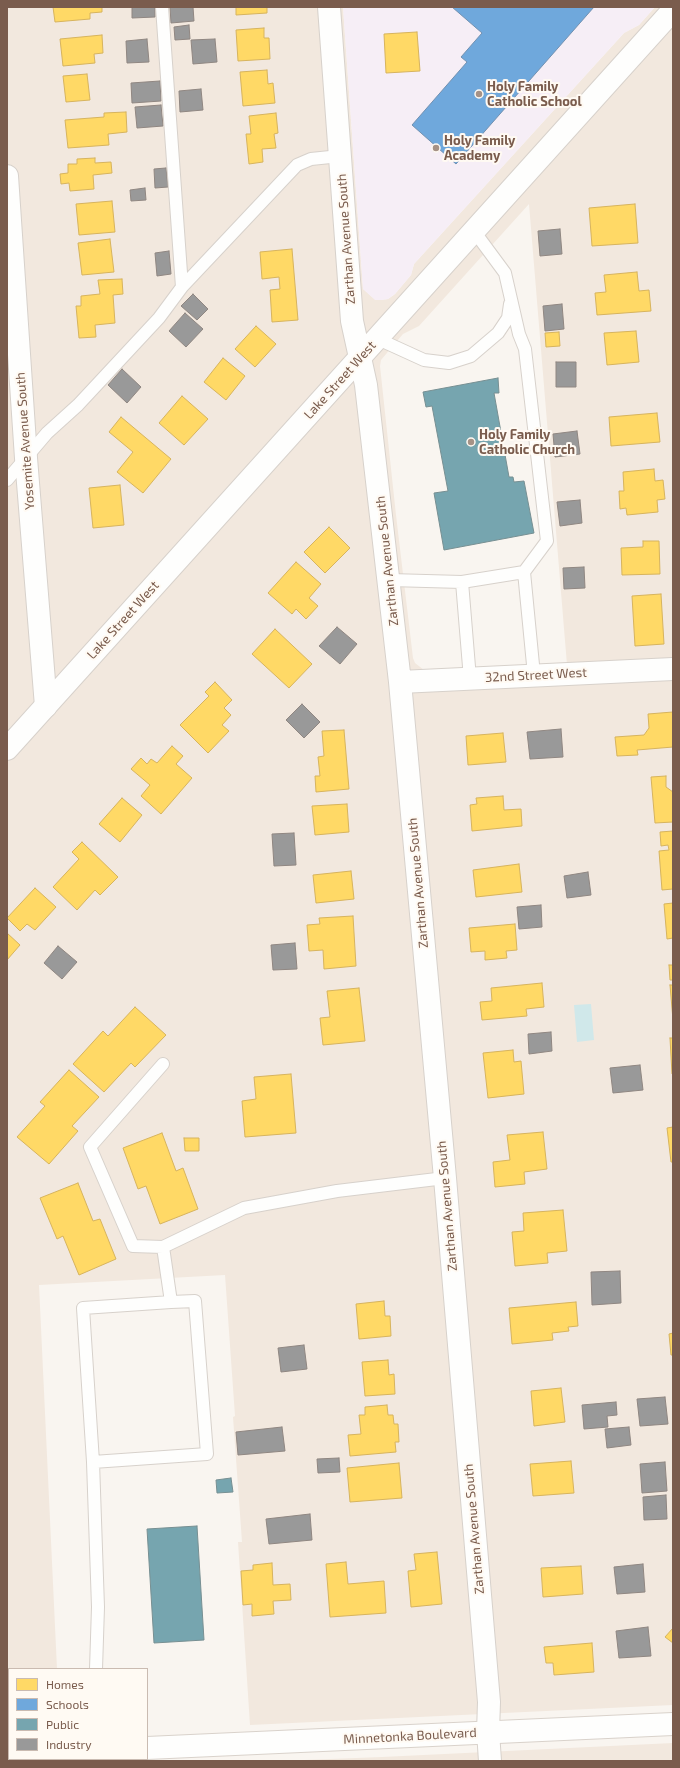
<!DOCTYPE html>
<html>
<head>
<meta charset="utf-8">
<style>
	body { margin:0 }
	#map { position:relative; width:680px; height:1768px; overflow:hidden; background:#f9f5f0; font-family:"Exo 2",sans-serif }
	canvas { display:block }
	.frame { position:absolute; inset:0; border:8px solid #7a5c4d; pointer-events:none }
	.legend { position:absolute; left:8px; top:1668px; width:140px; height:92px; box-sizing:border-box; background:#fffaf3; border:1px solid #cabbb1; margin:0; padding:5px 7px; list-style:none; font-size:12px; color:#7a5c4d }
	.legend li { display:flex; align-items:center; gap:8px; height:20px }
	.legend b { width:20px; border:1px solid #cabbb1 }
</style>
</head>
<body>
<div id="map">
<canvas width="680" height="1768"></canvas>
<div class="frame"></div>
<ul class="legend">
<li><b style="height:11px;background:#ffd966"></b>Homes</li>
<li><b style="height:11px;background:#6fa8dc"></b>Schools</li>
<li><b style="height:11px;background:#76a5af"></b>Public</li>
<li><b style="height:11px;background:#999"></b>Industry</li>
</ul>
</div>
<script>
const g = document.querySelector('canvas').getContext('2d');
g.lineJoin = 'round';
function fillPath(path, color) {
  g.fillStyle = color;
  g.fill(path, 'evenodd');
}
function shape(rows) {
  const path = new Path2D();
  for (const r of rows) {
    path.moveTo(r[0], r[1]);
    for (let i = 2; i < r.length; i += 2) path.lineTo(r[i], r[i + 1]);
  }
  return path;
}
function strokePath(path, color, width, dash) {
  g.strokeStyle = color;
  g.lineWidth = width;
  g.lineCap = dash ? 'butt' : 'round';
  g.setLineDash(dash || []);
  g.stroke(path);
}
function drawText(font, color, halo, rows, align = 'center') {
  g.font = font + ' "Exo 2",sans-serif';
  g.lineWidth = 4;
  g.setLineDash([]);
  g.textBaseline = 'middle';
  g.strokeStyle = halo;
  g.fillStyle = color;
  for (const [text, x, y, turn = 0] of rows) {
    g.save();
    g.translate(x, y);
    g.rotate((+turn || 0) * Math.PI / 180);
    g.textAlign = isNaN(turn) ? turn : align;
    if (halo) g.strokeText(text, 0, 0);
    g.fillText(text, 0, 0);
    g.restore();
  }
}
fillPath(shape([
	[7,7,343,7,363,289,375,299,381,300,388,299,395,294,411,275,414,264,624,33,639,25,655,7,673,7,673,1705,250,1725,238,1542,242,1542,233,1417,235,1416,225,1275,39,1285,57,1669,9,1669,9,1736,7,1736],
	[529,204,567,665,424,670,415,663,413,658,396,515,380,366,381,360,403,334,419,326],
	[673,1743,673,1761,278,1761,382,1757]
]), '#f2e8de');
fillPath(shape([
	[343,7,655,7,639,25,624,33,414,264,411,275,395,294,388,299,381,300,375,300,363,289]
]), '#f6eef6');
fillPath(shape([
	[591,1004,594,1040,577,1042,574,1005]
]), '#d0e8ea');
const homes = shape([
	[53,7,102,7,102,12,90,13,90,19,55,22,53,7],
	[236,7,267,7,267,13,236,15,236,7],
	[264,28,264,38,269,38,270,59,238,61,236,30,264,28],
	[417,32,420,71,386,73,384,34,417,32],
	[102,35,103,53,94,54,95,63,63,66,60,39,102,35],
	[267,70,268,84,273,83,275,103,243,106,240,72,267,70],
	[87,74,90,100,66,102,63,76,87,74],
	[126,112,127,132,108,134,109,145,68,148,65,120,104,117,104,113,126,112],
	[276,113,278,133,274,134,276,148,262,149,263,162,249,164,246,134,251,134,249,116,276,113],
	[95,158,95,163,111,162,112,173,93,175,94,189,70,191,69,183,61,184,60,174,68,173,68,164,77,164,77,159,95,158],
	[112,201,115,232,79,235,76,204,112,201],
	[635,204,638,243,592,246,589,208,635,204],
	[110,239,114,272,82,275,78,243,110,239],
	[292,249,298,320,272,322,270,290,280,289,279,277,262,279,260,252,292,249],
	[637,272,639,291,649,290,651,311,597,315,595,293,606,292,604,275,637,272],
	[122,279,123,294,113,295,115,323,95,325,96,337,79,338,76,306,81,306,81,296,100,294,98,280,122,279],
	[256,326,276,344,255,367,235,349,256,326],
	[636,331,639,362,607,365,604,333,636,331],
	[559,332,560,346,546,347,545,333,559,332],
	[223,358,245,376,226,400,204,382,223,358],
	[182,396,208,419,184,445,159,423,182,396],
	[657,413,660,442,611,446,609,417,657,413],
	[121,417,171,459,143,493,117,472,133,452,109,432,121,417],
	[654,469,655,481,663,480,665,499,657,500,658,512,627,515,626,508,620,509,619,491,624,491,623,472,654,469],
	[120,485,124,525,93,528,89,488,120,485],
	[329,527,350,548,325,573,304,552,329,527],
	[643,541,659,541,660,574,622,575,621,548,643,547,643,541],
	[296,562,321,584,309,598,318,606,306,619,296,609,292,614,268,593,296,562],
	[661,594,664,644,635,646,632,596,661,594],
	[275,629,312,664,289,688,252,654,275,629],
	[215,682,232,700,224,708,231,715,222,725,229,731,208,753,180,725,209,696,205,692,215,682],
	[673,712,673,747,637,750,638,755,617,756,615,737,644,735,649,728,648,714,673,712],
	[344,730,349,789,316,792,315,776,320,776,318,757,324,756,322,731,344,730],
	[503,733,506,762,468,765,466,736,503,733],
	[172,746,183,756,176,764,192,778,161,814,141,796,150,785,131,769,141,758,147,764,151,759,157,763,172,746],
	[666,776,666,787,673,792,673,822,655,823,651,777,666,776],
	[503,796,504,810,521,809,522,826,472,831,470,805,477,804,476,798,503,796],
	[122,798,142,815,120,842,99,824,122,798],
	[347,804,349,832,315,835,312,806,347,804],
	[673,831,673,889,662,890,659,851,669,850,668,845,661,846,660,832,673,831],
	[82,842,118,877,100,895,95,890,77,910,53,887,79,859,72,852,82,842],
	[519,864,522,892,476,897,473,870,519,864],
	[351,871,354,899,316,903,313,875,351,871],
	[35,888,56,907,35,930,27,924,20,931,7,918,35,888],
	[673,903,673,938,667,939,664,904,673,903],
	[353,916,356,966,324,969,323,950,309,951,307,925,320,924,319,918,353,916],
	[515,924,517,950,506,951,507,958,485,960,485,951,471,952,469,928,515,924],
	[7,933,20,945,7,960,7,933],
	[669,965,673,965,673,980,670,980,669,965],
	[542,983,544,1007,526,1009,527,1016,482,1020,480,1002,492,1001,491,988,542,983],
	[670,985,673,985,673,1020,670,985],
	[359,988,365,1041,323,1045,320,1018,330,1017,327,991,359,988],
	[135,1007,166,1035,135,1067,131,1063,104,1092,73,1064,103,1031,108,1036,135,1007],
	[670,1038,673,1038,673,1074,672,1074,670,1038],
	[513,1050,514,1062,521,1061,524,1094,488,1098,483,1053,513,1050],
	[69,1070,99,1097,72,1126,78,1131,49,1164,17,1137,45,1106,40,1102,69,1070],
	[291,1074,296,1133,245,1137,242,1101,256,1099,254,1077,291,1074],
	[673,1127,673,1162,671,1162,667,1128,673,1127],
	[543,1132,547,1169,524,1172,525,1184,495,1187,493,1162,510,1160,507,1135,543,1132],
	[162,1133,176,1171,183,1168,198,1209,160,1224,146,1186,138,1189,123,1148,162,1133],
	[184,1138,199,1138,199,1151,185,1151,184,1138],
	[78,1183,93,1221,100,1219,116,1259,79,1275,63,1236,57,1239,40,1198,78,1183],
	[563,1210,567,1251,547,1253,548,1263,515,1266,512,1232,524,1231,523,1213,563,1210],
	[384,1301,385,1316,390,1316,391,1336,359,1339,356,1304,384,1301],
	[576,1302,578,1326,568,1327,569,1331,552,1333,553,1340,512,1344,509,1308,576,1302],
	[673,1333,673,1355,671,1355,669,1334,673,1333],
	[388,1360,389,1375,394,1374,395,1394,365,1396,362,1362,388,1360],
	[561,1388,565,1422,534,1426,531,1391,561,1388],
	[387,1405,388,1415,393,1415,394,1424,398,1424,399,1442,395,1442,396,1452,350,1456,348,1435,361,1434,359,1415,365,1415,365,1407,387,1405],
	[571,1461,574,1493,533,1496,530,1464,571,1461],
	[399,1463,402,1498,350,1502,347,1468,399,1463],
	[437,1552,442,1604,411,1607,408,1571,416,1570,414,1554,437,1552],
	[346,1562,348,1584,384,1581,386,1613,330,1617,326,1564,346,1562],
	[272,1563,273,1585,290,1584,291,1600,273,1601,274,1614,252,1616,252,1604,243,1605,241,1571,253,1570,253,1565,272,1563],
	[581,1566,583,1594,543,1597,541,1568,581,1566],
	[673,1628,673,1643,665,1637,673,1628],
	[592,1643,594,1672,554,1675,553,1663,546,1663,544,1647,592,1643]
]);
fillPath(homes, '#ffd966');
strokePath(homes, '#d7b45e', 1);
const schools = shape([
	[452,7,594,7,456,164,412,125,467,62,461,57,482,33,452,7]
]);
fillPath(schools, '#6fa8dc');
strokePath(schools, '#7291b1', 1);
const public = shape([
	[498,378,499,393,494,393,509,477,513,477,514,482,524,481,534,533,444,550,434,493,448,491,432,406,426,407,423,392,498,378],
	[231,1478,233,1492,217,1493,216,1480,231,1478],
	[197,1526,204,1640,154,1643,147,1529,197,1526]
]);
fillPath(public, '#76a5af');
strokePath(public, '#778f92', 1);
const industry = shape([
	[132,7,155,7,155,17,132,18,132,7],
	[170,7,193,7,194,21,171,23,170,7],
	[189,25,190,39,175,40,174,27,189,25],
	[147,39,149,62,127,63,126,41,147,39],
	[215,39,217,62,193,64,191,40,215,39],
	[160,81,161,101,132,103,131,83,160,81],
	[201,89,203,110,180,112,179,91,201,89],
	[161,105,163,126,137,128,135,107,161,105],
	[166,168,168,187,155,188,154,169,166,168],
	[145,188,146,200,131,201,130,190,145,188],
	[560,229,562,254,540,256,538,231,560,229],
	[169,251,171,274,157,276,155,253,169,251],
	[193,294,208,309,197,320,181,306,193,294],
	[562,304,564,329,545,331,543,306,562,304],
	[185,313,203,329,186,347,169,331,185,313],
	[556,362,576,362,576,387,556,387,556,362],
	[122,369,141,387,127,403,108,385,122,369],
	[577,431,580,454,555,457,553,434,577,431],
	[580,500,582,523,560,526,557,502,580,500],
	[584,567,585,588,564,589,563,568,584,567],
	[337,627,357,644,340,664,319,646,337,627],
	[302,704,320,722,304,738,286,720,302,704],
	[561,729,563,757,530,759,527,732,561,729],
	[294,833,296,865,274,866,272,834,294,833],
	[588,872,591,895,567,898,564,876,588,872],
	[541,905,542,927,519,929,517,907,541,905],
	[295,943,297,969,273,970,271,945,295,943],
	[58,946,77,962,62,979,44,963,58,946],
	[551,1032,552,1051,529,1054,528,1034,551,1032],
	[640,1065,643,1090,613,1093,610,1068,640,1065],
	[620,1271,621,1303,592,1305,591,1272,620,1271],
	[304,1345,307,1369,281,1372,278,1348,304,1345],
	[665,1397,668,1424,640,1426,637,1399,665,1397],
	[616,1402,617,1415,607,1416,608,1427,584,1429,582,1405,616,1402],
	[282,1427,285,1451,238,1455,236,1432,282,1427],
	[629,1427,631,1445,607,1448,605,1429,629,1427],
	[339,1458,340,1472,318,1473,317,1459,339,1458],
	[665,1462,667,1491,642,1493,640,1464,665,1462],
	[666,1495,667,1519,644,1520,643,1497,666,1495],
	[310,1514,312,1540,269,1544,266,1519,310,1514],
	[643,1564,645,1592,617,1594,614,1567,643,1564],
	[648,1627,651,1656,619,1658,616,1631,648,1627]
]);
fillPath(industry, '#999');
strokePath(industry, '#908782', 1);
const service = shape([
	[162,7,182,287],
	[474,231,505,273,519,334,525,349,547,541,524,572,534,675],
	[378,339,424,360,449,363,471,356,498,333,508,318,510,304],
	[7,480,47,433,78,405,159,318,182,287,297,165,311,159,340,156],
	[390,580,462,582,524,572],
	[462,582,470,679],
	[163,1064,90,1147,133,1246,163,1247,244,1208,337,1191,445,1178],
	[93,1462,207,1454,195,1301,171,1302],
	[96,1669,98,1607,93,1462,83,1308,171,1302,163,1247]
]);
const minor = shape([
	[329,7,352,321,366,385,400,682,445,1178,489,1702,488,1732,490,1761],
	[7,176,26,458,46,706],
	[400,682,673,669]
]);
const tertiary = shape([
	[7,749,673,10]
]);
const secondary = shape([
	[147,1748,673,1724],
	[7,1754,9,1754]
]);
strokePath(service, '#d7d1cb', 14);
strokePath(minor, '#d7d1cb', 24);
strokePath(tertiary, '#d7d1cb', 24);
strokePath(secondary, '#d9d2cb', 24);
strokePath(service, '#fefefd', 12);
strokePath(minor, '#fefefd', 22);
strokePath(tertiary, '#fefefd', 22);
strokePath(secondary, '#fefefd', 22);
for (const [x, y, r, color] of [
	[479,94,4,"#a69286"],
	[436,148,4,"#a69286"],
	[471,442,4,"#a69286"]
]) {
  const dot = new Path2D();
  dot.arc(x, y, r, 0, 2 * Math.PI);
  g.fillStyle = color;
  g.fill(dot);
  strokePath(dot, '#fffaf3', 1.5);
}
drawText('bold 13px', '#7a5c4d', '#fffaf3', [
	["Holy Family",487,87],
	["Catholic School",487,102],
	["Holy Family",444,141],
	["Academy",444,156],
	["Holy Family",479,435],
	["Catholic Church",479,450]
], 'left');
drawText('13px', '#7a5c4d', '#fffaf3', [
	["Zarthan Avenue South",346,239,-94],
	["Lake Street West",340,380,-48],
	["Yosemite Avenue South",25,441,-94],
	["Zarthan Avenue South",387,561,-96],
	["Lake Street West",123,620,-48],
	["32nd Street West",536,675,-3],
	["Zarthan Avenue South",418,883,-95],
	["Zarthan Avenue South",447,1206,-95],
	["Zarthan Avenue South",474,1529,-95],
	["Minnetonka Boulevard",410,1736,-3]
]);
</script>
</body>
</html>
